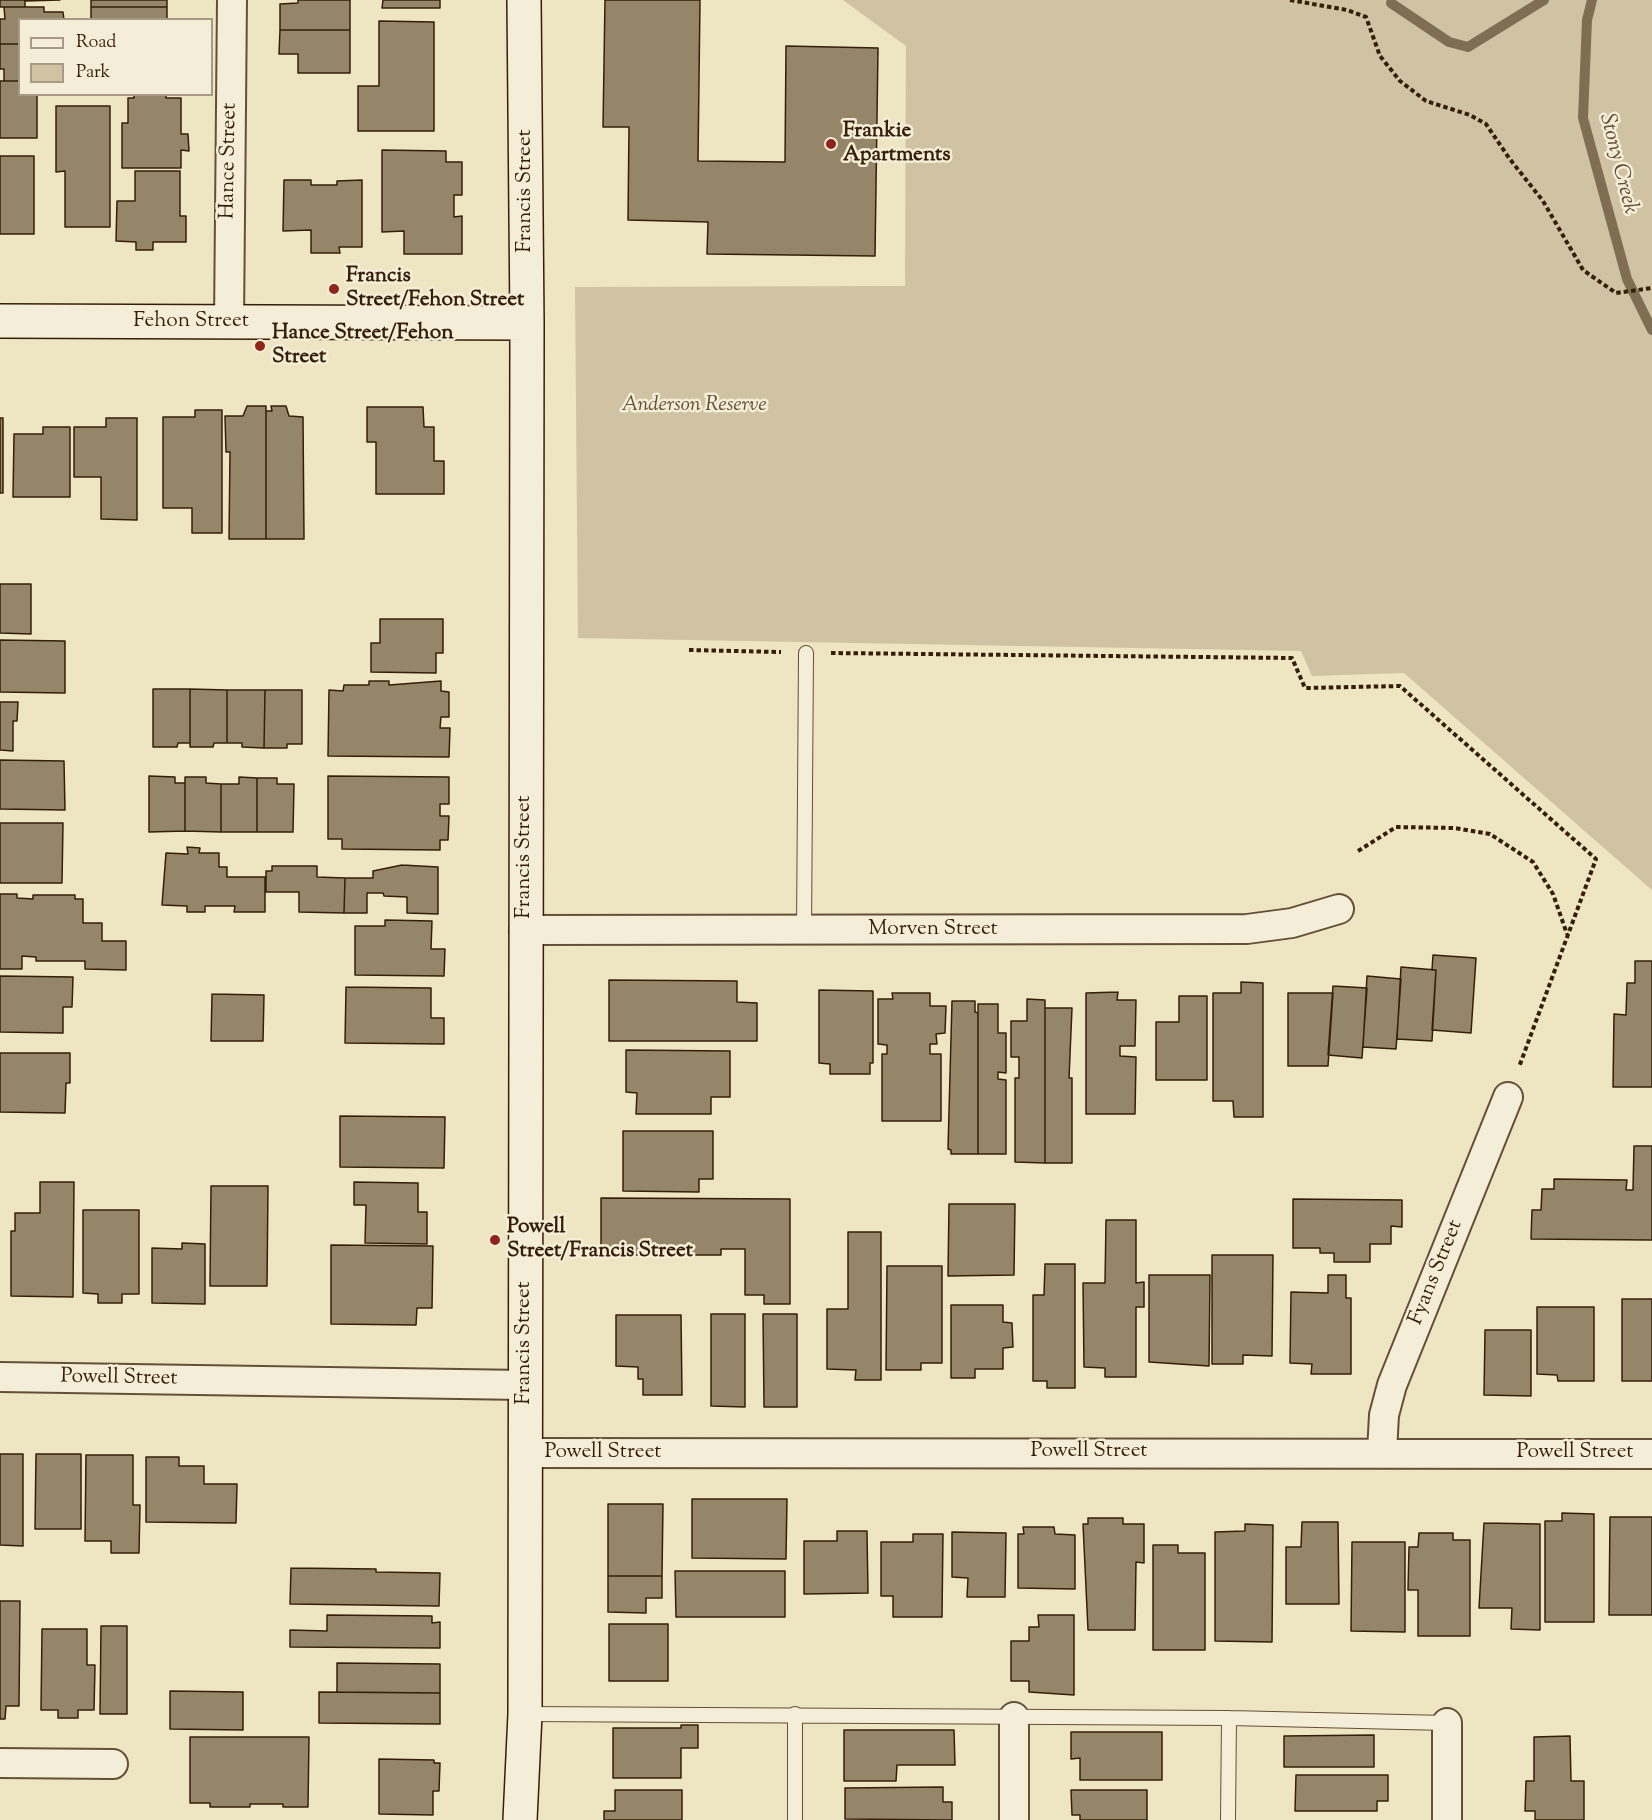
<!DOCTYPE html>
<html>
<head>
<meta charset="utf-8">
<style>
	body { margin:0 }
	#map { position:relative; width:1652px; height:1820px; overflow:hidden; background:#eee5c3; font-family:"Sorts Mill Goudy",serif }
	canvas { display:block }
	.legend { position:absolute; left:18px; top:18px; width:195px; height:78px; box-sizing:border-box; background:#f4eed8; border:2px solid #a89b85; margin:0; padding:8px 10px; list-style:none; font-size:18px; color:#361f08 }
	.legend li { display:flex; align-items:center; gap:12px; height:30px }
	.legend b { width:30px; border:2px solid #a89b85 }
</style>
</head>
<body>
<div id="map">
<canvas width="1652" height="1820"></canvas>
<ul class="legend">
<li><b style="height:8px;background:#f4eed8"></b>Road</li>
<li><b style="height:16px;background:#cfc3a3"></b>Park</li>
</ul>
</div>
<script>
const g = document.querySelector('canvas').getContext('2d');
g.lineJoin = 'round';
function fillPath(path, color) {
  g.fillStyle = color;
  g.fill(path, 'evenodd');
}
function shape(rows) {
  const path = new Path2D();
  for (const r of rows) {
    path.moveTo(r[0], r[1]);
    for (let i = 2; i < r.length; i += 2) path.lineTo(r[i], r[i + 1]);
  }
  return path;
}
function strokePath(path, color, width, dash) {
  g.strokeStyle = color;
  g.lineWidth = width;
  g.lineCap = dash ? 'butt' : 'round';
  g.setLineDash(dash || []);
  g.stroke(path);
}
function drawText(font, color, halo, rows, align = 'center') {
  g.font = font + ' "Sorts Mill Goudy",serif';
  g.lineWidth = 5;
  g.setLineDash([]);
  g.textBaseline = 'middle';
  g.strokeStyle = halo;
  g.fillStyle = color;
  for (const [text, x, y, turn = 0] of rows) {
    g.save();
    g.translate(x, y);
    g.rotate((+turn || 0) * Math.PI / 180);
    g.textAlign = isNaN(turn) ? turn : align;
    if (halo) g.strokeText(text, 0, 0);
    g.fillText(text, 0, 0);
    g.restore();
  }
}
fillPath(shape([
	[843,0,1652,0,1652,890,1404,673,1312,676,1301,651,578,638,575,287,905,286,906,46]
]), '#cfc3a3');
strokePath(shape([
	[1592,0,1587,20,1583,118,1627,279,1652,330],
	[1391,3,1449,42,1468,47,1544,0]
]), '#7f6e52', 10);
const building = shape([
	[0,0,60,0,25,1,25,7,0,7,0,0],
	[91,0,167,0,167,7,91,7,91,0],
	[298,0,350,0,350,30,280,30,280,4,298,3,298,0],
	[383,0,440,0,440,8,382,8,383,0],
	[605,0,700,0,698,161,785,162,786,46,878,48,875,256,707,254,708,222,628,220,629,127,603,127,605,0],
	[4,7,44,7,44,12,63,12,64,20,20,20,20,44,0,44,0,19,5,19,4,7],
	[91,7,167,7,167,20,91,20,91,7],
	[379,21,434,22,434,131,358,131,358,86,379,86,379,21],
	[280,30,350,30,350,73,298,73,298,54,279,54,280,30],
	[0,44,20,44,20,81,4,81,4,69,0,69,0,44],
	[0,81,20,81,20,94,37,94,37,138,0,138,0,81],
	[134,94,166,94,166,98,181,98,181,134,188,134,189,151,181,150,181,168,122,168,122,123,128,123,128,98,134,98,134,94],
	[56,106,110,106,110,227,65,227,65,171,56,172,56,106],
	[382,150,446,151,446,162,462,162,462,195,454,195,454,217,462,216,462,254,404,254,404,231,382,232,382,150],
	[0,156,34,156,34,234,0,234,0,156],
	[135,171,180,171,180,216,186,216,186,242,153,242,153,250,136,250,136,242,116,241,117,201,135,201,135,171],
	[284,180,311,180,311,185,337,185,337,181,362,180,362,247,339,247,340,253,311,253,311,230,283,231,284,180],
	[247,406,266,406,266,539,229,539,230,452,226,452,225,416,243,416,247,406],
	[271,406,286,406,289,416,303,417,304,539,266,539,266,411,272,411,271,406],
	[367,407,423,407,424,427,434,427,434,461,444,461,444,494,376,494,376,442,367,442,367,407],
	[195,410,222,410,222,533,192,533,192,508,163,508,163,417,195,417,195,410],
	[0,418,3,418,3,493,0,493,0,418],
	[106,418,137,418,137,520,101,519,101,477,74,477,74,427,106,427,106,418],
	[43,427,70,427,70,497,13,497,14,434,43,434,43,427],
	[0,584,31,584,31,634,0,633,0,584],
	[380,619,443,619,443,653,436,653,436,673,371,672,371,643,380,643,380,619],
	[0,640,65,641,65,693,0,692,0,640],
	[369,681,389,681,389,685,441,681,441,691,449,692,449,717,441,717,440,728,450,728,449,757,328,756,329,690,343,691,344,685,369,685,369,681],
	[153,689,190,689,190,743,178,743,177,747,153,747,153,689],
	[190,689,227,690,227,743,214,743,213,747,190,747,190,689],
	[227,690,265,690,264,748,242,747,242,743,227,743,227,690],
	[265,690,302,690,302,744,287,744,287,748,264,748,265,690],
	[0,702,18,702,17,721,13,721,13,751,0,750,0,702],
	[0,760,64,761,65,810,0,809,0,760],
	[149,776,175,777,175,783,185,783,185,831,149,832,149,776],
	[328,776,449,777,449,804,440,804,440,816,449,816,448,840,440,840,440,850,342,849,342,839,328,839,328,776],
	[185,777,206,777,206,783,221,784,221,832,185,831,185,777],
	[239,777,257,778,257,832,221,832,221,784,239,784,239,777],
	[257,778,277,778,277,784,294,784,293,832,257,832,257,778],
	[0,823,63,823,62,883,0,883,0,823],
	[187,847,200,848,199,853,219,853,219,867,227,867,227,877,265,877,265,912,234,912,235,906,205,906,205,912,187,912,187,906,162,905,166,853,188,854,187,847],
	[402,865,438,867,438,914,407,913,407,897,384,896,383,893,367,893,367,913,344,913,345,878,373,878,373,871,402,865],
	[272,866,317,866,317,877,345,878,344,913,299,912,299,892,266,892,266,871,272,871,272,866],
	[0,894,17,894,17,898,33,899,33,895,75,895,75,899,83,899,83,923,102,923,102,941,126,941,126,970,85,969,85,961,36,961,36,957,22,956,22,969,0,969,0,894],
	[385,920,432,921,431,949,445,949,444,976,355,975,355,926,385,926,385,920],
	[1433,955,1476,958,1471,1033,1432,1030,1436,970,1432,970,1433,955],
	[1635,961,1652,961,1652,1087,1613,1087,1614,1014,1626,1015,1627,983,1635,983,1635,961],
	[1401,967,1436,970,1432,1041,1397,1039,1401,967],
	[0,976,73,977,72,1007,63,1007,63,1033,0,1032,0,976],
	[1367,976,1401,979,1396,1049,1363,1047,1367,976],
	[609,980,737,981,737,1002,757,1003,757,1041,609,1041,609,980],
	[1241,982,1263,983,1263,1117,1234,1117,1233,1101,1213,1101,1213,993,1241,993,1241,982],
	[1333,986,1367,988,1362,1058,1328,1055,1333,986],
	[346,987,431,988,431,1018,444,1018,444,1044,345,1043,346,987],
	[819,990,873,991,873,1063,870,1063,870,1074,830,1074,830,1064,819,1063,819,990],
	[1118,992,1117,1000,1136,1000,1135,1046,1120,1046,1120,1056,1136,1057,1135,1114,1086,1114,1086,993,1118,992],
	[892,993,930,993,930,1006,946,1006,945,1033,936,1034,937,1044,930,1044,930,1054,941,1054,941,1121,882,1121,882,1054,887,1054,887,1045,878,1044,878,999,893,999,892,993],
	[1288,993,1333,993,1328,1066,1288,1066,1288,993],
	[212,994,264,995,263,1041,211,1041,212,994],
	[1179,996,1207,996,1207,1080,1156,1080,1156,1022,1179,1022,1179,996],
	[1027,999,1045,1000,1045,1163,1015,1162,1015,1078,1019,1078,1019,1057,1011,1057,1011,1021,1027,1021,1027,999],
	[952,1001,975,1001,975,1012,978,1013,978,1154,951,1154,951,1150,948,1149,952,1001],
	[978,1004,998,1004,998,1033,1006,1033,1006,1073,998,1072,998,1079,1006,1080,1006,1154,978,1154,978,1004],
	[1045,1008,1072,1008,1069,1078,1072,1078,1072,1163,1045,1163,1045,1008],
	[626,1050,730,1051,730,1097,711,1097,711,1114,636,1114,637,1093,626,1092,626,1050],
	[0,1053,70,1053,70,1083,66,1083,65,1113,0,1112,0,1053],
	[340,1116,445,1117,444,1168,340,1167,340,1116],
	[623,1131,713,1131,713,1179,699,1179,699,1192,623,1191,623,1131],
	[1634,1146,1652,1146,1652,1240,1531,1239,1532,1210,1541,1210,1542,1189,1554,1189,1554,1179,1627,1180,1626,1190,1633,1190,1634,1146],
	[40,1182,74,1182,73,1297,11,1296,11,1231,15,1231,15,1213,40,1213,40,1182],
	[354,1182,418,1183,418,1212,427,1212,427,1244,365,1243,366,1205,354,1205,354,1182],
	[211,1186,268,1186,267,1286,210,1286,211,1186],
	[601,1198,790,1199,790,1304,764,1304,764,1295,745,1295,745,1249,721,1249,721,1255,619,1255,619,1248,601,1248,601,1198],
	[1293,1199,1402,1200,1402,1227,1391,1226,1391,1244,1370,1244,1370,1262,1334,1262,1334,1253,1320,1253,1320,1248,1293,1248,1293,1199],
	[949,1204,1015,1204,1014,1275,948,1276,949,1204],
	[83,1210,139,1210,139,1294,122,1294,122,1303,98,1303,98,1294,83,1293,83,1210],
	[1106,1220,1136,1220,1136,1283,1144,1282,1144,1307,1136,1307,1136,1377,1105,1377,1105,1368,1084,1367,1083,1283,1105,1283,1106,1220],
	[848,1232,881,1232,881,1380,855,1380,856,1370,827,1369,827,1309,848,1309,848,1232],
	[182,1243,205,1244,205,1304,152,1303,152,1248,182,1249,182,1243],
	[331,1245,433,1246,432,1308,417,1308,416,1325,331,1324,331,1245],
	[1212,1255,1273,1255,1272,1356,1243,1355,1243,1364,1212,1364,1212,1255],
	[1045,1264,1075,1264,1075,1388,1047,1388,1047,1381,1033,1381,1033,1295,1044,1295,1045,1264],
	[887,1266,942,1266,942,1363,921,1363,921,1370,886,1370,887,1266],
	[1149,1275,1210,1275,1209,1366,1149,1362,1149,1275],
	[1328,1275,1346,1275,1346,1298,1351,1298,1351,1374,1311,1374,1312,1364,1290,1363,1291,1292,1328,1293,1328,1275],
	[1622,1299,1652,1299,1652,1381,1622,1381,1622,1299],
	[951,1305,1003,1305,1003,1322,1012,1323,1013,1347,1003,1348,1003,1369,975,1369,975,1378,951,1378,951,1305],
	[1537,1307,1594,1307,1594,1381,1558,1381,1557,1375,1537,1374,1537,1307],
	[711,1314,745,1314,745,1407,711,1406,711,1314],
	[763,1314,797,1314,797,1407,764,1407,763,1314],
	[616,1315,681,1315,682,1395,643,1395,643,1379,638,1379,638,1367,616,1366,616,1315],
	[1485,1330,1531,1330,1531,1396,1484,1395,1485,1330],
	[0,1454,23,1454,23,1546,0,1545,0,1454],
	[36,1454,81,1454,81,1529,35,1529,36,1454],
	[86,1455,133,1455,133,1505,140,1505,139,1553,111,1553,111,1541,85,1541,86,1455],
	[146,1457,179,1457,179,1466,204,1466,204,1484,237,1484,236,1523,146,1522,146,1457],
	[692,1499,787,1499,786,1559,692,1558,692,1499],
	[608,1504,663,1504,662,1576,608,1576,608,1504],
	[1562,1513,1594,1514,1594,1622,1545,1622,1545,1521,1562,1521,1562,1513],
	[1610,1517,1652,1517,1652,1615,1609,1615,1610,1517],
	[1088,1518,1123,1518,1123,1524,1144,1524,1144,1563,1136,1562,1135,1630,1088,1630,1083,1524,1088,1524,1088,1518],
	[1302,1522,1338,1522,1339,1604,1286,1604,1286,1547,1301,1547,1302,1522],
	[1484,1523,1540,1524,1540,1630,1511,1629,1512,1608,1479,1608,1484,1523],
	[1245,1524,1273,1525,1272,1642,1215,1641,1215,1532,1245,1531,1245,1524],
	[1023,1527,1054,1527,1055,1534,1075,1535,1075,1589,1018,1588,1018,1534,1024,1534,1023,1527],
	[837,1531,867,1531,868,1593,804,1594,804,1541,837,1541,837,1531],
	[952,1532,1006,1533,1005,1597,967,1597,968,1578,952,1577,952,1532],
	[1419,1533,1453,1533,1453,1540,1470,1540,1470,1636,1418,1636,1418,1590,1408,1590,1409,1547,1418,1547,1419,1533],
	[913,1534,943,1534,942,1617,893,1617,893,1596,881,1596,881,1542,913,1542,913,1534],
	[1352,1542,1405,1542,1405,1632,1351,1631,1352,1542],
	[1153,1545,1178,1545,1178,1553,1205,1553,1205,1650,1153,1650,1153,1545],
	[291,1568,376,1569,376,1572,440,1573,439,1606,290,1604,291,1568],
	[675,1571,785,1571,785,1617,676,1617,675,1571],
	[608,1576,662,1576,662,1598,646,1598,646,1613,608,1612,608,1576],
	[0,1601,20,1601,19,1706,6,1706,5,1719,0,1719,0,1601],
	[327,1615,432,1616,432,1623,440,1622,440,1648,290,1647,290,1630,327,1631,327,1615],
	[1038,1615,1074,1615,1074,1695,1029,1692,1029,1681,1011,1681,1011,1641,1029,1641,1029,1627,1039,1627,1038,1615],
	[609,1624,668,1624,668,1681,609,1681,609,1624],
	[101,1626,127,1626,127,1714,100,1714,101,1626],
	[42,1629,87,1629,87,1665,95,1665,94,1710,78,1710,78,1718,58,1718,58,1710,41,1710,42,1629],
	[337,1663,440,1664,440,1693,337,1692,337,1663],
	[170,1691,243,1692,243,1730,170,1729,170,1691],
	[319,1692,440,1693,440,1724,319,1723,319,1692],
	[681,1725,698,1725,698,1748,681,1748,681,1778,613,1778,613,1728,681,1728,681,1725],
	[844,1730,954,1730,955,1765,897,1765,896,1781,844,1781,844,1730],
	[1071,1732,1162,1732,1162,1780,1080,1780,1080,1758,1071,1759,1071,1732],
	[1374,1735,1374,1767,1284,1767,1284,1736,1374,1735],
	[1570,1736,1571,1781,1584,1781,1584,1820,1535,1820,1535,1811,1525,1811,1526,1781,1534,1781,1534,1737,1570,1736],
	[190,1737,309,1737,308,1807,283,1807,283,1804,250,1804,250,1807,210,1807,210,1803,190,1803,190,1737],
	[379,1759,434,1760,434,1763,440,1763,439,1791,433,1791,433,1815,379,1814,379,1759],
	[1296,1775,1388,1775,1388,1801,1377,1801,1377,1811,1295,1811,1296,1775],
	[943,1787,943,1802,952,1802,952,1820,845,1819,845,1788,943,1787],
	[615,1790,682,1790,682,1820,604,1820,604,1811,615,1811,615,1790],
	[1071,1790,1147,1790,1147,1820,1080,1820,1080,1815,1072,1815,1071,1790]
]);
fillPath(building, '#968669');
strokePath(building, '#361f08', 1.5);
const lane = shape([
	[804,931,806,653],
	[525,1714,1229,1718,1447,1723],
	[795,1820,795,1714],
	[1228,1820,1229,1718]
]);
const street = shape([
	[229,322,232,0],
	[524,930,1247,929,1292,923,1339,909],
	[0,1377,525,1385],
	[1382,1452,1384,1415,1392,1385,1508,1097],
	[525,1453,1652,1454],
	[1447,1723,1447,1820],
	[0,1763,113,1764],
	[1014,1820,1014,1717]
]);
const secondary = shape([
	[0,321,527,323],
	[520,1820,525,1714,527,323,524,0]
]);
strokePath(lane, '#645037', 16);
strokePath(street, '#645037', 32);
strokePath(secondary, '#361f08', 36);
strokePath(shape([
	[1290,0,1347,10,1366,17,1380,56,1400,81,1426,101,1470,115,1486,124,1509,158,1543,201,1583,270,1616,293,1652,288],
	[689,650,781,652],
	[831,653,1292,658,1305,688,1400,686,1596,859,1519,1067],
	[1358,851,1396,827,1454,828,1490,834,1533,862,1553,894,1567,934]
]), '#361f08', 4, [4.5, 3]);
strokePath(lane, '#f4eed8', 14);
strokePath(street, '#f4eed8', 28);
strokePath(secondary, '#f4eed8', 33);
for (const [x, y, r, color] of [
	[831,144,6,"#8f2418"],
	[334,289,6,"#8f2418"],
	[260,346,6,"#8f2418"],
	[495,1240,6,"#8f2418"]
]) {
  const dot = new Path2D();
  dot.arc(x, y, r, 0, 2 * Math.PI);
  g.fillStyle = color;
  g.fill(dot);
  strokePath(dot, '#f4eed8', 2);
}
drawText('bold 21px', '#361f08', '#f4eed8', [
	["Frankie",843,132],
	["Apartments",843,156],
	["Francis",346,277],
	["Street/Fehon Street",346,301],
	["Hance Street/Fehon",272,334],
	["Street",272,358],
	["Powell",507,1228],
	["Street/Francis Street",507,1252]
], 'left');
drawText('21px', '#361f08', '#f4eed8', [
	["Hance Street",230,161,-89],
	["Francis Street",526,191,-90],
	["Fehon Street",191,322],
	["Francis Street",525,857,-90],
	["Morven Street",933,930],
	["Fyans Street",1437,1273,-68],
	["Francis Street",525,1343,-90],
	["Powell Street",119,1379,1],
	["Powell Street",1089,1452],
	["Powell Street",603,1453],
	["Powell Street",1575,1453]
]);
drawText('italic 21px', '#645036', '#f4eed8', [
	["Anderson Reserve",694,406]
]);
drawText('italic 22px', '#604d33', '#f4eed8', [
	["Stony Creek",1617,164,76]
]);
</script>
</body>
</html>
